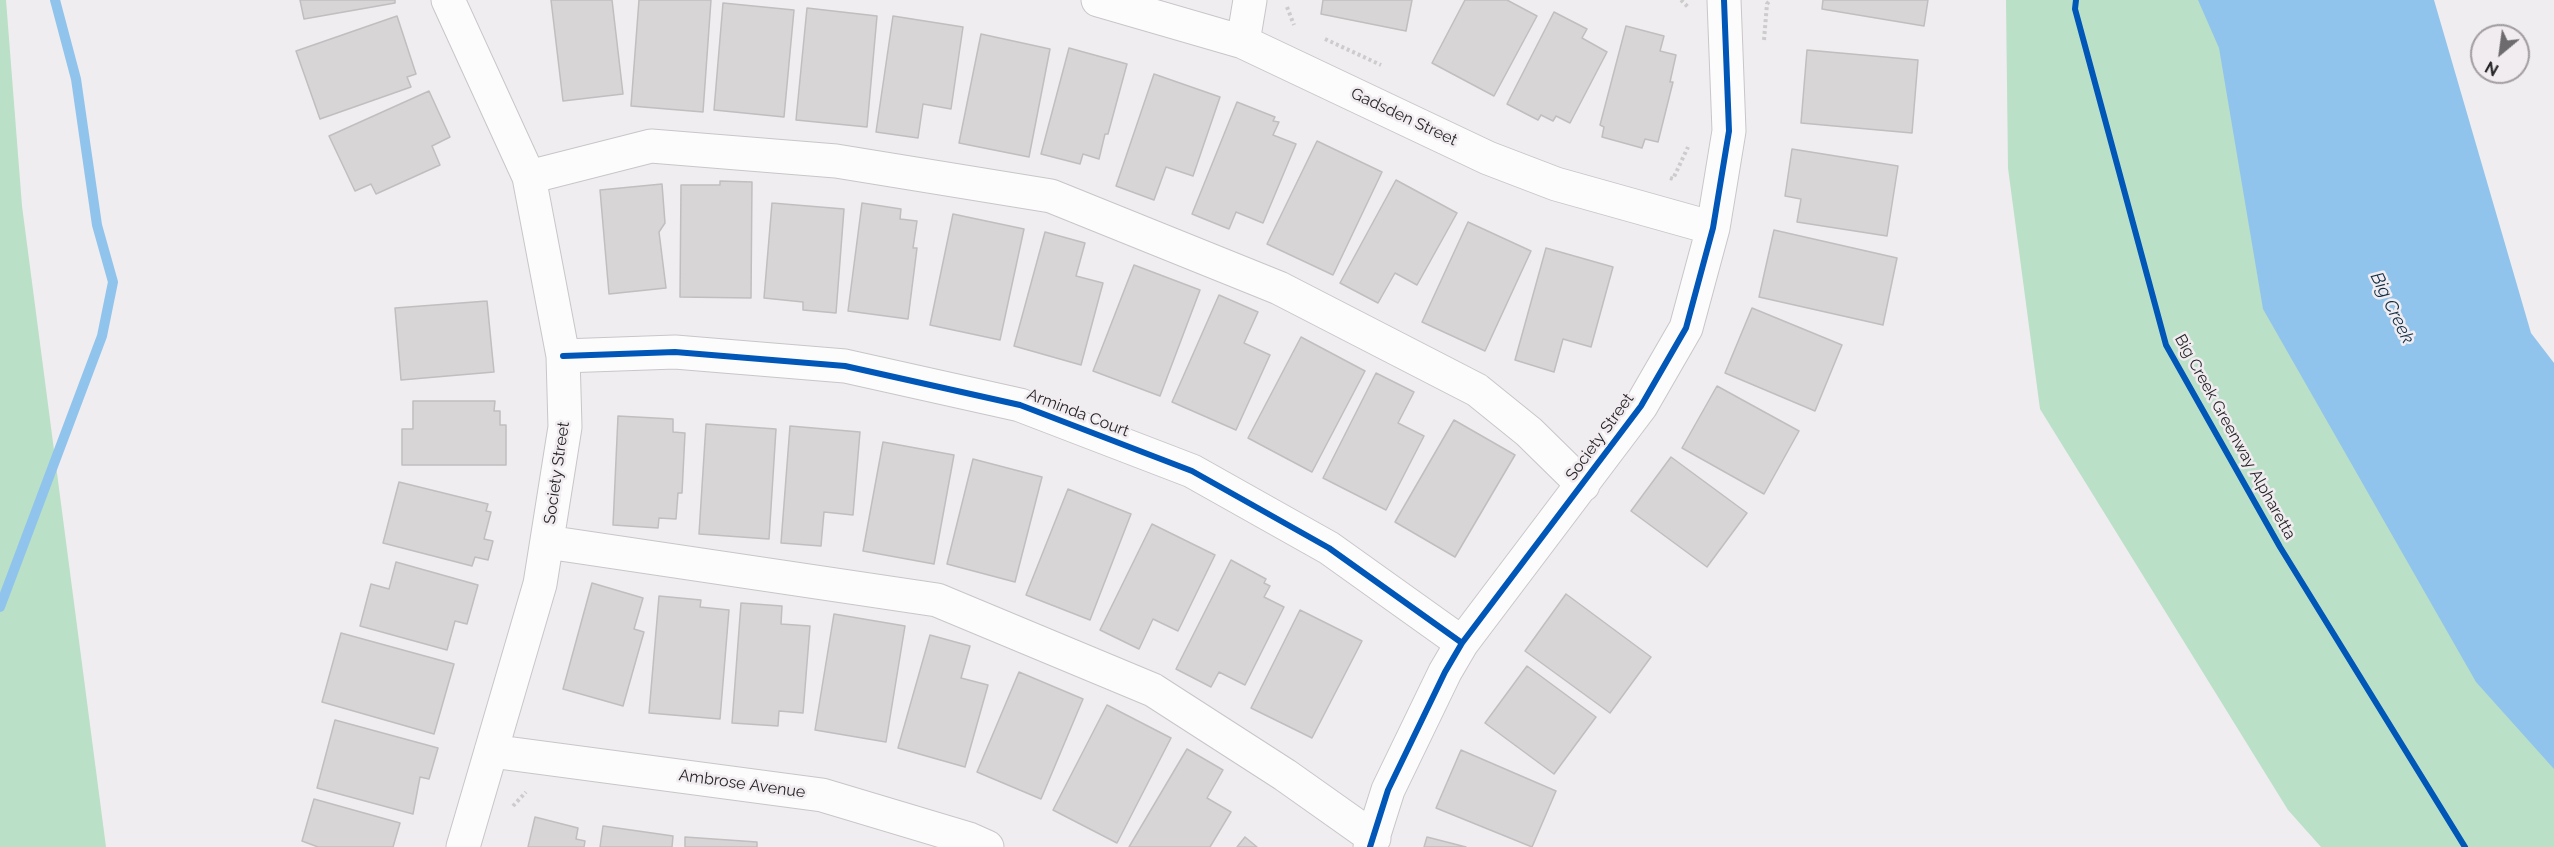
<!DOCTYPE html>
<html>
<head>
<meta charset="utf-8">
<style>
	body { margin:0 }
	#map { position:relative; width:2554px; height:847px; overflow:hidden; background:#efedef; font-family:Raleway,sans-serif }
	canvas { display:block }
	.north { position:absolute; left:2470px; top:24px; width:60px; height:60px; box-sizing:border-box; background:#f0ecf0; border:2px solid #a09ca0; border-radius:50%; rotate:209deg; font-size:16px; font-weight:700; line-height:24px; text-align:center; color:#272527 }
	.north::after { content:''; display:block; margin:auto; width:21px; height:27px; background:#6d6b6d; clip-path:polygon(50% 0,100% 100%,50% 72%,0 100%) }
</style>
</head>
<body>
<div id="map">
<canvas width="2554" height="847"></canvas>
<div class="north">N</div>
</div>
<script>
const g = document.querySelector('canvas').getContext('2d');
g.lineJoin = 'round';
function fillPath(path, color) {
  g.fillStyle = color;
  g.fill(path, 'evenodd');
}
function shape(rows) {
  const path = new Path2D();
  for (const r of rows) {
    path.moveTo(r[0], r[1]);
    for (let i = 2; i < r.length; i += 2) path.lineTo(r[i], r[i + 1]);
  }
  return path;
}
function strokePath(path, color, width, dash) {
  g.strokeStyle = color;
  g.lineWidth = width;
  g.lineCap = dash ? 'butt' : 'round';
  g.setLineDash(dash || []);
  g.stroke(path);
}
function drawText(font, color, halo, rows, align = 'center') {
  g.font = font + ' Raleway,sans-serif';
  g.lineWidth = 5;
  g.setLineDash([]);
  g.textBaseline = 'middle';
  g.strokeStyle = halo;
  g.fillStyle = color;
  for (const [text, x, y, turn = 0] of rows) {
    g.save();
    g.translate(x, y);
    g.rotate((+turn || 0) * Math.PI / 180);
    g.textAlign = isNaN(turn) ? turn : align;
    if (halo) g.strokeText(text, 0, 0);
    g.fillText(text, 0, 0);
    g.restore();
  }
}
fillPath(shape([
	[0,0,6,0,22,206,106,847,0,847],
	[2006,0,2346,0,2554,640,2554,847,2321,847,2288,810,2040,409,2008,168]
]), '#bae0c7');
fillPath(shape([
	[2198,0,2434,0,2531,333,2554,363,2554,769,2476,682,2263,309,2219,48]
]), '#91c4ec');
strokePath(shape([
	[0,607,102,336,113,282,97,225,76,79,55,0]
]), '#91c4ec', 10);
const building = shape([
	[300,0,395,0,395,3,304,19,300,0],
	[551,0,612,0,623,94,563,101,551,0],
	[639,0,711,0,703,112,631,106,639,0],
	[1323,0,1412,0,1406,31,1321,14,1323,0],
	[1465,0,1507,0,1537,16,1494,96,1432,63,1465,0],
	[1823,0,1928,0,1924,26,1822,9,1823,0],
	[723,3,794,10,784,117,714,110,723,3],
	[807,8,877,16,867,127,796,120,807,8],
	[1554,12,1587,29,1582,38,1607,52,1570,123,1556,116,1553,121,1541,115,1538,120,1507,104,1554,12],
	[397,16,416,74,407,77,411,87,320,119,296,51,397,16],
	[893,16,963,27,951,109,923,104,918,138,876,132,893,16],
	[1626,26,1664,36,1660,51,1676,55,1670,82,1673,82,1658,142,1645,139,1642,148,1602,137,1604,127,1600,125,1626,26],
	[981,34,1050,49,1029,157,959,143,981,34],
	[1069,48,1127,64,1108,134,1105,134,1099,159,1083,154,1080,164,1041,154,1069,48],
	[1807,50,1918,60,1912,133,1801,123,1807,50],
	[1154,74,1220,97,1193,176,1166,167,1154,200,1116,186,1154,74],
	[429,91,450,137,432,146,440,165,376,194,371,184,355,191,329,136,429,91],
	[1237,102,1275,117,1273,121,1279,122,1273,135,1296,144,1263,223,1236,212,1229,229,1192,214,1237,102],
	[1317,141,1382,172,1333,275,1267,244,1317,141],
	[1792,149,1898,166,1887,236,1797,222,1801,199,1785,196,1792,149],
	[1396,180,1457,213,1417,285,1395,273,1378,303,1340,283,1396,180],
	[720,181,752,182,751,298,680,297,681,185,720,185,720,181],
	[662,184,665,223,659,232,666,288,609,294,600,190,662,184],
	[772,203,844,209,836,313,803,310,803,302,764,298,772,203],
	[862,203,901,209,900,219,917,221,913,248,917,248,908,319,848,311,862,203],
	[953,214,1024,229,1000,340,930,325,953,214],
	[1468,222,1531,251,1485,351,1422,322,1468,222],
	[1774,230,1897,258,1883,325,1759,297,1774,230],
	[1045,232,1085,243,1076,276,1103,283,1081,365,1014,346,1045,232],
	[1546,248,1613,267,1591,347,1563,339,1554,372,1515,360,1546,248],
	[1134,265,1200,290,1160,396,1093,371,1134,265],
	[1219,295,1258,312,1244,343,1270,355,1236,430,1172,402,1219,295],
	[487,301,494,372,401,380,395,308,487,301],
	[1752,308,1842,345,1815,411,1725,373,1752,308],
	[1301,337,1365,371,1312,472,1248,438,1301,337],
	[1376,373,1414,392,1398,423,1424,436,1386,510,1323,478,1376,373],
	[1717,386,1799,431,1764,494,1682,448,1717,386],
	[413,401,495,401,494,411,500,411,500,425,506,425,506,465,402,465,402,429,413,429,413,401],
	[618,416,673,419,673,432,685,433,682,493,678,493,676,519,659,518,658,528,613,525,618,416],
	[1454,420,1515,455,1455,557,1395,522,1454,420],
	[706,424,776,429,769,539,699,534,706,424],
	[790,426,860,432,853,515,824,512,821,546,781,543,790,426],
	[883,442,954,455,934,564,863,551,883,442],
	[1671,457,1747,513,1707,567,1631,511,1671,457],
	[973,459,1042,477,1015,582,947,564,973,459],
	[399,482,488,504,486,511,491,512,484,539,493,541,488,560,475,557,472,566,383,543,399,482],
	[1068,489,1131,514,1090,620,1026,595,1068,489],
	[1152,524,1215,555,1178,631,1153,619,1139,649,1100,630,1152,524],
	[1231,560,1266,579,1264,583,1270,586,1264,597,1284,607,1245,685,1219,672,1211,687,1176,669,1231,560],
	[396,562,478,585,467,624,455,621,447,650,360,626,371,584,389,589,396,562],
	[592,583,643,598,634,629,644,632,623,706,563,689,592,583],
	[1566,594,1651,657,1610,713,1525,651,1566,594],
	[659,596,701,600,700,607,729,610,720,719,649,713,659,596],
	[741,603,782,606,781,624,810,626,803,713,779,711,778,726,732,723,741,603],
	[1300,610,1362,641,1312,738,1251,708,1300,610],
	[834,614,905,626,886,742,815,730,834,614],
	[341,633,454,664,434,734,322,702,341,633],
	[930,635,970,646,961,678,988,685,965,767,898,748,930,635],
	[1527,666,1596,717,1554,774,1485,723,1527,666],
	[1019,672,1083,699,1041,799,977,772,1019,672],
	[1107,705,1171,738,1117,843,1053,810,1107,705],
	[335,720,438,748,429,779,420,777,413,814,317,788,335,720],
	[1187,749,1223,770,1207,798,1231,812,1210,847,1129,847,1187,749],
	[1461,750,1556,791,1532,847,1436,808,1461,750],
	[314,799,400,823,393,847,318,847,302,841,314,799],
	[535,817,578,828,576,839,585,841,584,847,528,847,535,817],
	[603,826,673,836,672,847,600,847,603,826],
	[685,837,757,842,757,847,685,847,685,837],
	[1245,837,1257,847,1237,847,1245,837],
	[1427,837,1466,847,1424,847,1427,837]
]);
fillPath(building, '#d8d5d7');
strokePath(building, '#c0bebf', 1.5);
const minor = shape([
	[448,0,529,177,563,356,565,427,540,584,463,847],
	[1098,0,1243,42,1488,158,1556,184,1713,228],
	[1243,42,1250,0],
	[529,177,651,146,836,161,1051,196,1279,288,1477,390,1529,432,1583,485],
	[563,356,675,352,845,366,1020,405,1192,471,1329,548,1462,643],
	[547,542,937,600,1153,690,1285,775,1374,838],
	[491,751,822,795,969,839,987,847],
	[1370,847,1388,790,1445,672,1462,643,1641,406,1686,328,1713,228,1729,131,1724,0]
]);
strokePath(minor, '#c8c6c8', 35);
strokePath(shape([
	[1681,0,1689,8],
	[1287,7,1294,25],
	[1325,39,1381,65],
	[1764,40,1767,4,1770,0],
	[1670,178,1673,179,1688,147],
	[513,806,526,792]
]), '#cdcccd', 4, [3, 3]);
strokePath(minor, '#fdfcfd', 33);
strokePath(shape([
	[2076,0,2075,9,2166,345,2280,547,2465,847],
	[563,356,675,352,845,366,1020,405,1192,471,1329,548,1462,643],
	[1370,847,1388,790,1445,672,1462,643,1641,406,1686,328,1713,228,1729,131,1724,0]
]), '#0057b8', 6);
drawText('16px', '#272527', '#f0ecf0', [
	["Gadsden Street",1404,117,25],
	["Arminda Court",1078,413,21],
	["Society Street",1600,437,-54],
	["Big Creek Greenway Alpharetta",2235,437,61],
	["Society Street",557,473,-82],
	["Ambrose Avenue",742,784,8]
]);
drawText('italic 18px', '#102f47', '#f0ecf0', [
	["Big Creek",2392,308,64]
]);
</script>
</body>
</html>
